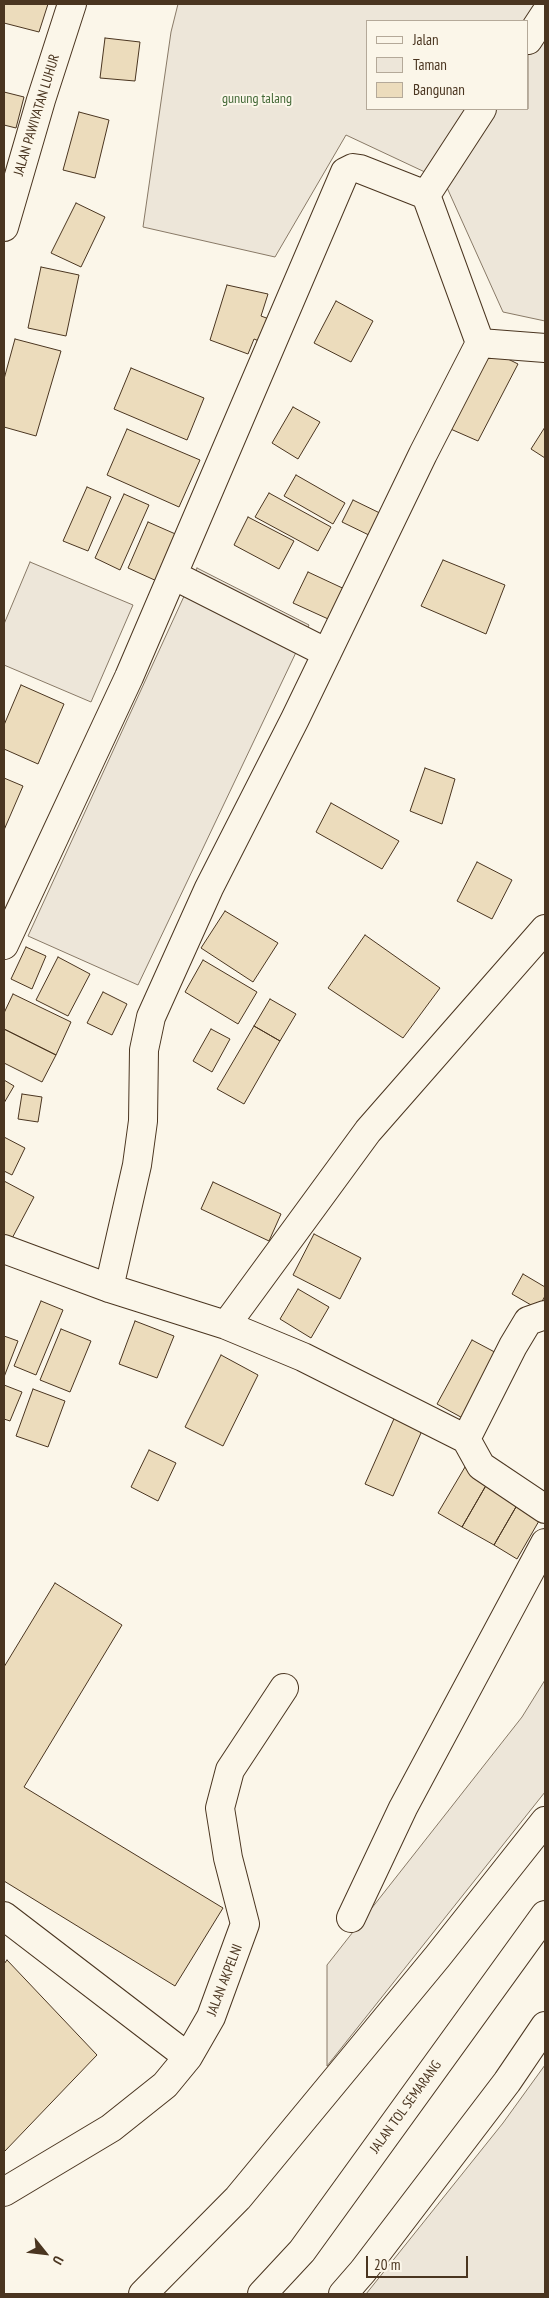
<!DOCTYPE html>
<html>
<head>
<meta charset="utf-8">
<style>
	body { margin:0 }
	#map { position:relative; width:549px; height:2298px; overflow:hidden; background:#fbf6e9; font-family:"PT Sans Narrow",sans-serif }
	canvas { display:block }
	.frame { position:absolute; inset:0; border:5px solid #4a3520; pointer-events:none }
	.legend { position:absolute; left:366px; top:20px; width:162px; height:90px; box-sizing:border-box; background:#fbf6e9; border:1px solid #b4a999; margin:0; padding:6px 9px; list-style:none; font-size:15px; color:#4a3520 }
	.legend li { display:flex; align-items:center; gap:10px; height:25px }
	.legend b { width:25px; border:1px solid #b4a999 }
	.north { position:absolute; left:20px; top:2228px; width:50px; height:50px; -webkit-text-stroke:4px #fbf6e9; paint-order:stroke; rotate:119deg; font-size:14px; font-weight:700; line-height:20px; text-align:center; color:#4a3520 }
	.north::after { content:''; display:block; margin:auto; width:18px; height:22px; background:#4a3520; clip-path:polygon(50% 0,100% 100%,50% 72%,0 100%) }
	.scale { position:absolute; left:366px; top:2256px; width:102px; height:22px; box-sizing:border-box; border:2px solid #4a3520; border-top:0; padding-left:6px; font-size:15px; line-height:18px; white-space:nowrap; color:#4a3520; -webkit-text-stroke:4px #fbf6e9; paint-order:stroke }
</style>
</head>
<body>
<div id="map">
<canvas width="549" height="2298"></canvas>
<div class="frame"></div>
<ul class="legend">
<li><b style="height:6px;background:#fbf6e9"></b>Jalan</li>
<li><b style="height:14px;background:#ede6d9"></b>Taman</li>
<li><b style="height:14px;background:#ecdcbc"></b>Bangunan</li>
</ul>
<div class="north">U</div>
<div class="scale">20 m</div>
</div>
<script>
const g = document.querySelector('canvas').getContext('2d');
g.lineJoin = 'round';
function fillPath(path, color) {
  g.fillStyle = color;
  g.fill(path, 'evenodd');
}
function shape(rows) {
  const path = new Path2D();
  for (const r of rows) {
    path.moveTo(r[0], r[1]);
    for (let i = 2; i < r.length; i += 2) path.lineTo(r[i], r[i + 1]);
  }
  return path;
}
function strokePath(path, color, width, dash) {
  g.strokeStyle = color;
  g.lineWidth = width;
  g.lineCap = dash ? 'butt' : 'round';
  g.setLineDash(dash || []);
  g.stroke(path);
}
function drawText(font, color, halo, rows, align = 'center') {
  g.font = font + ' "PT Sans Narrow",sans-serif';
  g.lineWidth = 4;
  g.setLineDash([]);
  g.textBaseline = 'middle';
  g.strokeStyle = halo;
  g.fillStyle = color;
  for (const [text, x, y, turn = 0] of rows) {
    g.save();
    g.translate(x, y);
    g.rotate((+turn || 0) * Math.PI / 180);
    g.textAlign = isNaN(turn) ? turn : align;
    if (halo) g.strokeText(text, 0, 0);
    g.fillText(text, 0, 0);
    g.restore();
  }
}
const green = shape([
	[178,4,545,4,545,321,503,312,444,181,346,135,275,257,143,227,171,32,178,4],
	[368,21,528,21,528,109,368,109,368,21],
	[30,562,133,605,91,702,4,665,4,624,30,562],
	[197,568,309,625,138,985,28,936,197,568],
	[545,1680,545,1792,327,2066,327,1965,522,1717,545,1680],
	[545,2065,545,2294,366,2294,503,2123,545,2065]
]);
fillPath(green, '#ede6d9');
strokePath(green, '#887966', 1);
const building = shape([
	[4,4,48,4,39,32,4,23,4,4],
	[105,38,140,42,135,81,100,78,105,38],
	[4,92,24,97,16,128,4,125,4,92],
	[79,112,109,120,95,178,63,170,79,112],
	[76,203,105,217,81,267,51,253,76,203],
	[41,267,79,275,66,336,28,328,41,267],
	[227,285,268,294,261,316,277,322,269,345,254,339,248,354,210,340,227,285],
	[336,301,373,321,351,362,314,343,336,301],
	[15,339,61,351,36,436,4,427,4,379,15,339],
	[486,348,518,364,478,441,446,427,486,348],
	[131,368,204,398,187,440,114,409,131,368],
	[293,407,320,422,298,459,272,443,293,407],
	[545,427,545,458,531,449,545,427],
	[127,429,200,460,179,507,107,475,127,429],
	[296,475,345,503,333,524,284,496,296,475],
	[87,487,111,497,88,551,63,541,87,487],
	[269,493,331,527,318,551,255,517,269,493],
	[124,494,149,505,120,570,95,558,124,494],
	[353,500,386,516,375,538,342,522,353,500],
	[248,517,294,541,279,569,234,545,248,517],
	[148,522,180,536,159,582,128,568,148,522],
	[443,560,505,585,486,634,421,606,443,560],
	[308,572,351,592,337,623,293,603,308,572],
	[21,685,64,704,38,764,4,749,4,725,21,685],
	[425,768,455,779,442,824,410,811,425,768],
	[4,778,23,786,4,830,4,778],
	[331,803,399,841,382,869,316,832,331,803],
	[477,862,512,880,492,919,457,901,477,862],
	[225,911,278,943,253,982,201,948,225,911],
	[365,935,440,988,403,1038,328,988,365,935],
	[26,947,46,956,32,989,11,979,26,947],
	[58,957,90,974,68,1016,36,1000,58,957],
	[203,960,257,992,238,1024,185,992,203,960],
	[103,992,127,1004,112,1035,87,1023,103,992],
	[13,994,71,1022,56,1055,4,1029,4,1013,13,994],
	[270,999,296,1014,280,1041,254,1026,270,999],
	[254,1026,280,1041,244,1104,217,1089,254,1026],
	[4,1029,56,1055,42,1082,4,1063,4,1029],
	[211,1029,230,1039,212,1072,193,1061,211,1029],
	[4,1080,14,1086,4,1103,4,1080],
	[22,1094,42,1097,38,1122,18,1119,22,1094],
	[4,1137,25,1148,12,1175,4,1171,4,1137],
	[4,1181,34,1197,9,1244,4,1242,4,1181],
	[213,1182,281,1214,269,1241,201,1209,213,1182],
	[314,1234,361,1258,340,1299,293,1275,314,1234],
	[523,1274,545,1287,545,1296,538,1309,512,1294,523,1274],
	[298,1289,329,1307,311,1338,280,1319,298,1289],
	[41,1301,63,1310,36,1375,14,1366,41,1301],
	[135,1321,174,1336,157,1378,119,1364,135,1321],
	[61,1329,91,1341,70,1392,40,1380,61,1329],
	[4,1336,18,1341,4,1377,4,1336],
	[472,1340,504,1357,468,1421,437,1404,472,1340],
	[221,1355,258,1375,223,1446,185,1427,221,1355],
	[4,1385,22,1392,10,1421,4,1419,4,1385],
	[33,1389,65,1401,48,1447,16,1436,33,1389],
	[397,1412,425,1424,393,1496,365,1484,397,1412],
	[149,1450,176,1463,158,1501,131,1487,149,1450],
	[465,1467,488,1482,462,1527,438,1513,465,1467],
	[488,1482,520,1500,494,1545,462,1527,488,1482],
	[520,1500,543,1514,517,1559,494,1545,520,1500],
	[55,1583,122,1625,24,1787,223,1908,175,1986,4,1881,4,1667,55,1583],
	[7,1960,97,2055,4,2152,4,1964,7,1960]
]);
fillPath(building, '#ecdcbc');
strokePath(building, '#4a3520', 1);
const minor = shape([
	[528,40,545,14],
	[426,195,482,109],
	[173,575,327,653],
	[4,945,129,677,345,172,353,168,360,169,426,195,480,343,545,348],
	[4,1249,109,1288,226,1325,303,1357,466,1439,513,1346,528,1321,545,1315],
	[109,1288,137,1165,143,1121,144,1050,151,1017,209,888,295,719,423,454,480,343],
	[226,1325,368,1131,545,929],
	[466,1439,481,1466,545,1509],
	[4,1916,188,2057],
	[351,1918,403,1808,545,1543],
	[4,2192,111,2128,165,2085,188,2057,211,2017,245,1924,228,1858,220,1808,230,1770,284,1688]
]);
const major = shape([
	[4,227,41,100,72,4]
]);
const highway = shape([
	[143,2294,238,2198,438,1956,545,1821],
	[262,2294,302,2251,545,1915],
	[343,2294,363,2271,507,2082,545,2026]
]);
strokePath(minor, '#4a3520', 30);
strokePath(major, '#4a3520', 30);
strokePath(highway, '#4a3520', 30);
strokePath(minor, '#fbf6e9', 28);
strokePath(major, '#fbf6e9', 28);
strokePath(highway, '#fbf6e9', 28);
drawText('14px', '#436837', '#fbf6e9', [
	["gunung talang",257,99]
]);
drawText('14px', '#4a3520', '#fbf6e9', [
	["JALAN PAWIYATAN LUHUR",37,115,-73],
	["JALAN AKPELNI",225,1980,-69],
	["JALAN TOL SEMARANG",406,2107,-54]
]);
</script>
</body>
</html>
